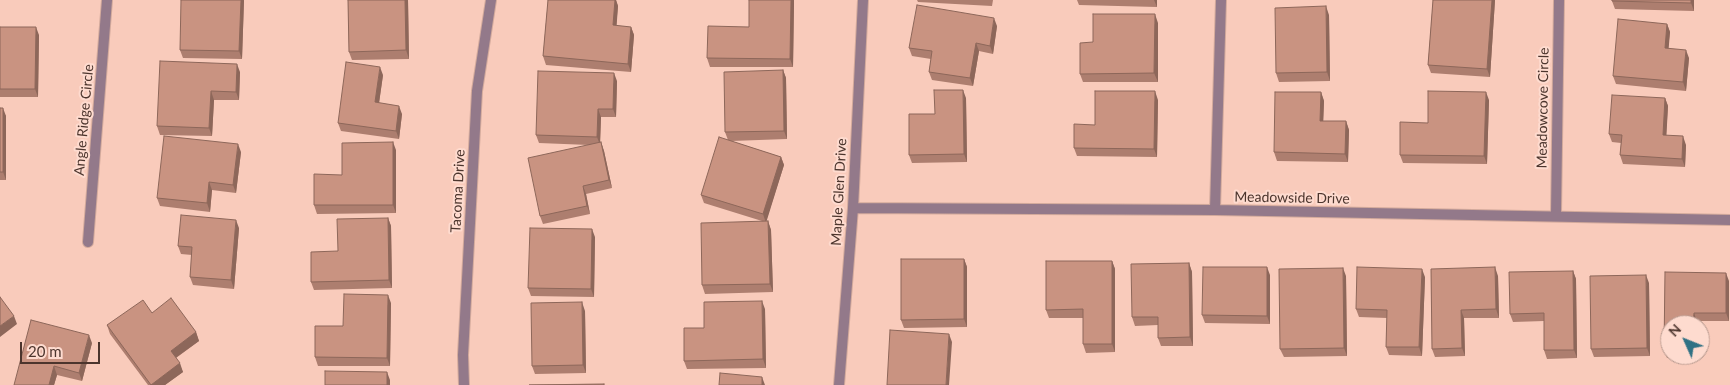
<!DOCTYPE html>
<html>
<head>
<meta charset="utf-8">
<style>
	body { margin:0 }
	#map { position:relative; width:1730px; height:385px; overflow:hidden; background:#f9cbbb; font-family:Lato,sans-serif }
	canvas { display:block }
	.north { position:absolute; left:1660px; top:315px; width:50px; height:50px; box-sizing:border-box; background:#fedbcf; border:1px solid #b7998e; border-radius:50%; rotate:314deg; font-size:14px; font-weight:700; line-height:20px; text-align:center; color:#4c352d }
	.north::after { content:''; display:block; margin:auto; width:18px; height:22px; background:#307184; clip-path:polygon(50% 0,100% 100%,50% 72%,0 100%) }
	.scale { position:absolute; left:20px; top:342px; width:80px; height:22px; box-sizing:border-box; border:2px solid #4c352d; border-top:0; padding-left:6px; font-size:15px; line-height:18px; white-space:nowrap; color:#4c352d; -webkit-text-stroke:4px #fedbcf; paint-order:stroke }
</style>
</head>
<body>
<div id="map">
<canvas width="1730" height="385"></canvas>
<div class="north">N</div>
<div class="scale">20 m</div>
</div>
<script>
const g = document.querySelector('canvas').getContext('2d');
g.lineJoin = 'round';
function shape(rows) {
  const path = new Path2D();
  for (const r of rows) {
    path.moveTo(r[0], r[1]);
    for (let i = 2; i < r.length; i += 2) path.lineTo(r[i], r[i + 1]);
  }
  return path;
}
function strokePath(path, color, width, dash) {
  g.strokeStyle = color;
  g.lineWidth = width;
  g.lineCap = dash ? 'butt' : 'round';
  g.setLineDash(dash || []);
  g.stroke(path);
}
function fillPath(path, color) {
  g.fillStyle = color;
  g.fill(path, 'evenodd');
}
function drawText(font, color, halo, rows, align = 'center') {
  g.font = font + ' Lato,sans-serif';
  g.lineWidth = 4;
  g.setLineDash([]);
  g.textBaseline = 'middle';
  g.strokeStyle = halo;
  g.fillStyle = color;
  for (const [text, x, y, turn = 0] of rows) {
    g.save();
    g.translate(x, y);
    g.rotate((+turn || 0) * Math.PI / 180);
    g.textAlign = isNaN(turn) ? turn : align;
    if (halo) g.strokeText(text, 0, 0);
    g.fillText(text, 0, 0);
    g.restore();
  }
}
const minor = shape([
	[853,208,1215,210,1730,220],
	[1215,210,1221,0],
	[1556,215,1559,0],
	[88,242,107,0],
	[464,385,463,355,477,91,491,0],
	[839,385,853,208,863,0]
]);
strokePath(minor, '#d3aa9c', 12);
strokePath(minor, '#93798a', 10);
fillPath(shape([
	[244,0,242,59,183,58,180,50],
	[348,0,408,0,409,59,352,60,349,52],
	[548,0,616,0,618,6,616,26,631,27,634,35,631,72,546,65,543,56],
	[749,0,794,0,794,3,793,67,710,67,707,58,749,27],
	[917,0,993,0,992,6,918,2],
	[1077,0,1157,0,1157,7,1079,5],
	[1433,0,1495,0,1490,77,1431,73,1428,65],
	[1694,0,1694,11,1615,9,1612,1],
	[1329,15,1330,81,1279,82,1276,73],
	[1158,23,1158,82,1083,82,1080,74,1093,42],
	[1667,24,1670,32,1668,48,1689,58,1686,91,1616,84,1613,76],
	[997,26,993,54,979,51,973,86,932,80,929,72,931,59,912,56,909,48],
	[0,27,39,35,38,97,0,97],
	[783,70,786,78,787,139,731,141,781,157,784,165,766,221,768,221,771,230,773,292,705,294,702,285,762,221,704,203,701,195,728,140,725,132],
	[240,72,239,100,214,100,212,136,160,135,157,126],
	[383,75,379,103,402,114,399,139,341,131,338,123],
	[617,81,616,117,601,117,600,143,601,142,604,151,612,188,586,194,590,214,543,224,540,216,589,145,539,143,536,135],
	[1321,92,1324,101,1323,121,1346,121,1349,130,1348,162,1277,161,1274,152],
	[966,98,967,162,912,163,909,155],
	[1665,98,1668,106,1666,135,1686,145,1685,167,1623,164,1620,155,1621,143,1612,142,1609,134],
	[1158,100,1157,157,1077,156,1074,148,1095,125],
	[1489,100,1487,164,1403,163,1400,155],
	[0,108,6,116,6,180,0,180],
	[396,150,396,213,317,214,314,205,342,175],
	[241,152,236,193,212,190,210,212,160,206,157,198],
	[388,218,391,226,392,288,314,290,311,282,338,251],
	[239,228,234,289,193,285,190,277,192,255,181,254,178,246],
	[595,237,594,297,531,296,528,288],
	[964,259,967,267,967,327,904,328,901,320],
	[1112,261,1115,269,1115,352,1086,353,1083,344,1083,318,1049,318,1046,310],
	[1189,263,1192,272,1193,346,1161,346,1158,338,1158,325,1135,326,1132,317],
	[1431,269,1498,276,1499,318,1464,318,1465,356,1435,357,1432,349],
	[1573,271,1576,279,1577,358,1547,359,1544,350,1544,321,1513,322,1510,314],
	[1665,272,1729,281,1729,321,1697,321,1670,325,1670,355,1696,355,1696,358,1667,358,1664,350],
	[1270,275,1270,324,1205,323,1202,315],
	[1346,276,1347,356,1284,357,1280,349],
	[1425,277,1422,356,1389,355,1386,347,1387,318,1359,317,1356,309],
	[1649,283,1650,356,1594,357,1591,349],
	[391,303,390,366,318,366,315,357,343,326],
	[765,309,766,368,687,369,684,361,704,328],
	[585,311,586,373,535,374,532,366],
	[152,313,196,332,199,341,176,358,183,372,165,385,148,385,110,334,107,325],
	[92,343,82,381,57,375,54,385,14,385]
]), '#ad7e6f');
fillPath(shape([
	[241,0,244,0,242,59,239,51],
	[405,0,408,0,409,59,406,50],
	[615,0,616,0,618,6,616,34,613,25],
	[791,0,794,0,794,3,793,67,790,59],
	[1154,0,1157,0,1157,7],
	[1492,0,1495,0,1490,77,1487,69],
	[1691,0,1694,0,1694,11,1691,3],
	[1326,6,1329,15,1330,81,1327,72],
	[1155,14,1158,23,1158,82,1154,73],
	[994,18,997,26,993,54,990,46],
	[1667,24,1670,32,1668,56,1665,48],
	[36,27,39,35,38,97,35,89],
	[631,27,634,35,631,72,628,64],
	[976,43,979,51,973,86,970,78],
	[1686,50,1689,58,1686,91,1683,82],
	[237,64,240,72,239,100,236,92],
	[380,67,383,75,378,110,375,102],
	[783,70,786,78,787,139,784,131],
	[614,73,617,81,616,117,613,109],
	[963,90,966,98,967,162,964,154],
	[211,91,214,100,212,136,209,128],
	[1155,91,1158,100,1157,157,1154,149],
	[1321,92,1324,101,1323,129,1320,121],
	[1486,92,1489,100,1487,164,1484,156],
	[1665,98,1668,106,1666,143,1663,135],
	[399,106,402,114,399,139,396,131],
	[3,108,6,116,6,180,3,172],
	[598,109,601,117,600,145,597,137],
	[1346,121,1349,130,1348,162,1345,154],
	[1683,136,1686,145,1685,167,1682,159],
	[393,142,396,150,396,213,393,205],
	[601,142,604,151,612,188,609,180],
	[238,144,241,152,236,193,233,185],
	[781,157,784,165,766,223,763,214],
	[209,182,212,190,210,212,207,203],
	[583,186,586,194,590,214,587,206],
	[388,218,391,226,392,288,389,280],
	[236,220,239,228,234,289,231,280],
	[768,221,771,230,773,292,770,284],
	[592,229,595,237,594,297,591,289],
	[964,259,967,267,967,327,964,319],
	[1112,261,1115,269,1115,352,1112,344],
	[1189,263,1192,272,1193,346,1190,337],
	[1267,267,1270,275,1270,324,1267,316],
	[1495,267,1498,276,1499,318,1496,309],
	[1343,268,1346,276,1347,356,1344,348],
	[1422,269,1425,277,1422,356,1419,347],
	[1573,271,1576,279,1577,358,1574,350],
	[1726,273,1729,281,1729,321,1726,313],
	[1646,275,1649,283,1650,356,1647,348],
	[388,295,391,303,390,366,387,358],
	[762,301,765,309,766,368,763,359],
	[582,302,585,311,586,373,583,365],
	[1461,310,1464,318,1465,356,1462,348],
	[1694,313,1697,321,1697,325,1693,325],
	[14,316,17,324,0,337,0,326],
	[196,332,199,341,174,359,171,351],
	[949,334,952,342,949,385,946,385],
	[89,335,92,343,82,381,79,373],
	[180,363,183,372,165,385,151,385],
	[54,366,57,375,54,385,49,385],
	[387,372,390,380,390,385,387,385],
	[762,377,765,385,762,385]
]), '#8d675a');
const building = shape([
	[181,0,241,0,239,51,180,50,181,0],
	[348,0,405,0,406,50,349,52,348,0],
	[548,0,615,0,613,25,631,27,628,64,543,56,548,0],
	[749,0,791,0,790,59,707,58,708,26,749,27,749,0],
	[1433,0,1492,0,1487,69,1428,65,1433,0],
	[1612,0,1691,0,1691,3,1612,1,1612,0],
	[917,5,994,18,990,46,976,43,970,78,929,72,932,51,909,48,917,5],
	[1326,6,1327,72,1276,73,1275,8,1326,6],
	[1093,14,1155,14,1154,73,1080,74,1080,43,1093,42,1093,14],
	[1618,19,1667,24,1665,48,1686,50,1683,82,1613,76,1618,19],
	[0,27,36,27,35,89,0,89,0,27],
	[160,61,237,64,236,92,211,91,209,128,157,126,160,61],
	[346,62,380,67,375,102,399,106,396,131,338,123,346,62],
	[783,70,784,131,725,132,724,72,783,70],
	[538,71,614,73,613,109,598,109,597,137,536,135,538,71],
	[934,90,963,90,964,154,909,155,909,114,935,114,934,90],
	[1095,91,1155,91,1154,149,1074,148,1074,124,1095,125,1095,91],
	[1428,91,1486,92,1484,156,1400,155,1400,122,1428,123,1428,91],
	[1275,92,1321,92,1320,121,1346,121,1345,154,1274,152,1275,92],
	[1612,95,1665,98,1663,135,1683,136,1682,159,1620,155,1622,135,1609,134,1612,95],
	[0,108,3,108,3,172,0,172,0,108],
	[164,136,238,144,233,185,209,182,207,203,157,198,164,136],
	[719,137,781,157,763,214,701,195,719,137],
	[393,142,393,205,314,205,314,174,342,175,342,143,393,142],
	[601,142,609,180,583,186,587,206,540,216,528,158,601,142],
	[181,215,236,220,231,280,190,277,192,247,178,246,181,215],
	[388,218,389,280,311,282,311,252,338,251,337,219,388,218],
	[768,221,770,284,702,285,701,223,768,221],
	[530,228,592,229,591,289,528,288,530,228],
	[901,259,964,259,964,319,901,320,901,259],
	[1046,261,1112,261,1112,344,1083,344,1083,309,1046,310,1046,261],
	[1189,263,1190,337,1158,338,1158,317,1132,317,1131,264,1189,263],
	[1203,267,1267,267,1267,316,1202,315,1203,267],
	[1357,267,1422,269,1419,347,1386,347,1387,310,1356,309,1357,267],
	[1495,267,1496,309,1461,310,1462,348,1432,349,1431,269,1495,267],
	[1343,268,1344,348,1280,349,1279,269,1343,268],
	[1573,271,1574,350,1544,350,1544,313,1510,314,1509,272,1573,271],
	[1665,272,1726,273,1726,313,1694,313,1693,325,1670,325,1670,350,1664,350,1665,272],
	[1646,275,1647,348,1591,349,1590,276,1646,275],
	[344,294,388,295,387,358,315,357,315,326,343,326,344,294],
	[0,297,14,316,0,326,0,297],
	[171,298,196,332,171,351,180,363,151,385,107,325,143,300,152,313,171,298],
	[762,301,763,359,684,361,684,328,704,328,704,302,762,301],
	[582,302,583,365,532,366,531,303,582,302],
	[31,320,89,335,79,373,54,366,49,385,14,385,31,320],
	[890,330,949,334,946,385,887,385,890,330],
	[325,371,387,372,387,385,325,385,325,371],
	[720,373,762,377,762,385,719,385,720,373],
	[604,384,604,385,529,385,604,384]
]);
fillPath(building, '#c99381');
strokePath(building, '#8d675a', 1);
drawText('14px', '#4c352d', '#fedbcf', [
	["Meadowcove Circle",1543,108,-89],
	["Angle Ridge Circle",84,120,-85],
	["Tacoma Drive",458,191,-87],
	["Maple Glen Drive",839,192,-87],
	["Meadowside Drive",1292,198,1]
]);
</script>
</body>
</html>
